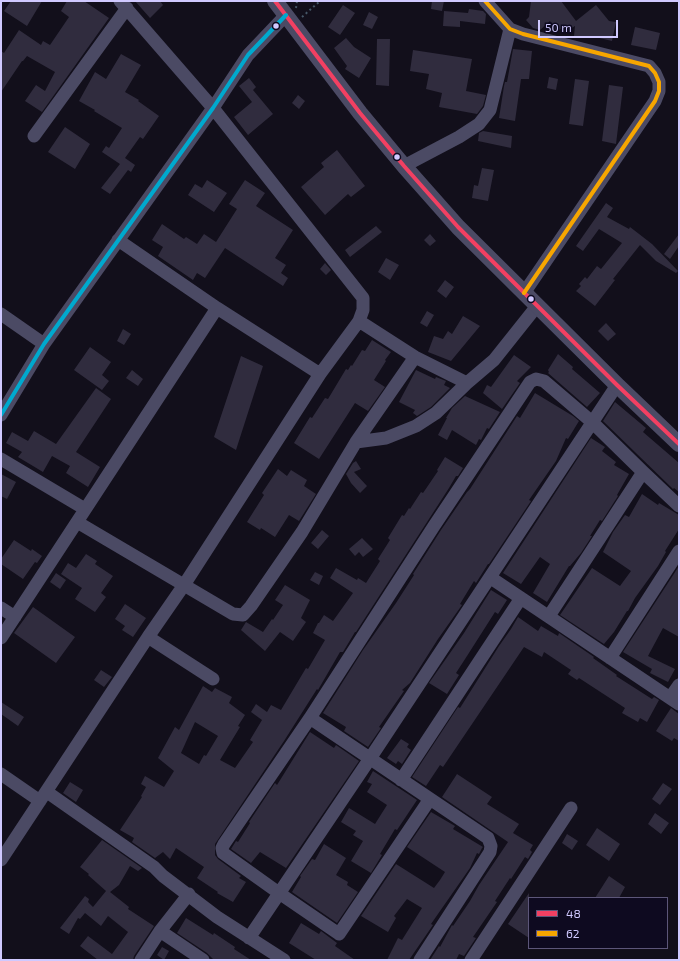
<!DOCTYPE html>
<html>
<head>
<meta charset="utf-8">
<style>
	body { margin:0 }
	#map { position:relative; width:680px; height:961px; overflow:hidden; background:#120f1b; font-family:"Exo 2",sans-serif }
	canvas { display:block }
	.frame { position:absolute; inset:0; border:2px solid #d0c9ff; pointer-events:none }
	.legend { position:absolute; left:528px; top:897px; width:140px; height:52px; box-sizing:border-box; background:#0e0a20; border:1px solid #5c5679; margin:0; padding:5px 7px; list-style:none; font-size:12px; color:#d0c9ff }
	.legend li { display:flex; align-items:center; gap:8px; height:20px }
	.legend b { width:20px; border:1px solid #5c5679 }
	.scale { position:absolute; left:538px; top:20px; width:80px; height:18px; box-sizing:border-box; border:2px solid #d0c9ff; border-top:0; padding-left:5px; font-size:12px; line-height:14px; white-space:nowrap; color:#d0c9ff; -webkit-text-stroke:3px #0e0a20; paint-order:stroke }
</style>
</head>
<body>
<div id="map">
<canvas width="680" height="961"></canvas>
<div class="frame"></div>
<ul class="legend">
<li><b style="height:5px;background:#f24062"></b>48</li>
<li><b style="height:5px;background:#f7a600"></b>62</li>
</ul>
<div class="scale">50 m</div>
</div>
<script>
const g = document.querySelector('canvas').getContext('2d');
g.lineJoin = 'round';
function fillPath(path, color) {
  g.fillStyle = color;
  g.fill(path, 'evenodd');
}
function shape(rows) {
  const path = new Path2D();
  for (const r of rows) {
    path.moveTo(r[0], r[1]);
    for (let i = 2; i < r.length; i += 2) path.lineTo(r[i], r[i + 1]);
  }
  return path;
}
function strokePath(path, color, width, dash) {
  g.strokeStyle = color;
  g.lineWidth = width;
  g.lineCap = dash ? 'butt' : 'round';
  g.setLineDash(dash || []);
  g.stroke(path);
}
fillPath(shape([
	[11,1,42,1,27,26,4,11],
	[67,1,84,1,109,18,42,112,25,101,36,85,45,91,55,72,27,56,23,61,22,61,1,92,1,51,4,53,19,30,41,45,43,41,50,45,69,17,61,11],
	[135,1,160,1,163,5,150,18],
	[432,1,444,1,442,11,431,9],
	[531,1,561,1,576,21,596,5,609,21,616,22,612,41,591,36,591,37,574,36,575,26,563,33,561,29,556,31,550,21,540,30,533,28,526,20,529,17],
	[343,5,355,13,340,35,328,27],
	[469,9,483,11,486,14,485,24,460,21,460,27,443,26,444,11,468,13],
	[369,12,378,17,372,29,363,25],
	[635,27,660,33,656,50,631,45],
	[346,38,354,47,371,58,359,78,345,69,347,66,334,48],
	[377,39,390,39,389,86,376,85],
	[513,49,532,51,529,79,521,79,515,121,499,118,504,86,505,82,507,82],
	[413,50,472,59,466,91,486,95,483,106,477,114,439,107,442,93,426,89,429,74,410,71],
	[121,54,141,65,125,92,139,100,138,101,159,116,143,139,140,137,125,158,135,165,131,172,128,170,110,194,101,188,120,164,102,152,106,146,109,148,122,128,94,111,95,110,79,101,95,72,106,79],
	[549,77,558,79,556,90,547,88],
	[249,78,256,87,253,90,273,114,248,135,234,117,252,102,239,86],
	[575,79,589,81,583,126,569,124],
	[609,85,623,87,616,144,602,141],
	[298,95,305,101,299,109,292,103],
	[65,127,90,144,75,169,48,152],
	[483,131,512,136,511,148,478,141,479,133],
	[337,150,365,186,351,197,348,194,325,215,301,187,324,167,321,163],
	[482,168,494,170,488,201,472,198,474,185,478,186],
	[207,180,227,193,214,212,188,195,195,184,202,188],
	[245,180,265,193,256,206,293,230,275,258,286,265,281,273,288,278,283,286,225,248,205,278,197,273,193,280,158,256,163,247,152,240,162,224,184,239,186,237,197,244,204,234,216,242,237,209,229,204],
	[606,203,613,208,607,217,629,229,630,227,652,244,678,271,676,273,656,261,640,245,613,279,615,280,595,306,576,291,581,286,579,284,585,277,587,279,597,266,601,269,622,243,599,229,583,251,576,246],
	[376,226,382,232,350,257,345,250],
	[430,234,436,241,430,246,424,240],
	[679,234,679,246,670,259,664,254],
	[386,258,399,265,390,280,378,272],
	[325,263,331,270,326,275,320,269],
	[445,280,454,287,446,298,437,291],
	[427,311,434,315,427,327,420,323],
	[463,316,480,326,451,361,428,352,434,336,443,339,448,331,452,334],
	[606,323,616,334,608,341,598,331],
	[123,329,131,334,124,345,117,341],
	[372,340,391,352,385,360,386,361,374,380,385,387,368,411,355,403,319,459,294,443,310,417,312,418,325,398,328,399,346,369,348,370,351,365,352,366,362,350,365,351],
	[90,347,111,362,102,375,109,381,102,390,74,370],
	[558,354,573,367,572,369,600,393,587,407,548,373,549,372,548,370],
	[514,355,531,367,517,381,520,383,502,409,483,393,487,385,491,387],
	[241,356,263,366,236,450,214,437],
	[132,370,143,379,138,386,126,378],
	[416,370,435,379,436,377,446,381,444,385,450,388,431,407,417,416,413,413,415,410,399,402],
	[96,388,111,399,76,452,100,467,88,487,66,473,70,466,52,456,43,472,18,457,22,452,6,443,12,432,28,441,34,431,56,444],
	[535,393,573,416,579,421,568,439,566,438,556,461,529,500,531,501,489,564,488,564,476,583,474,581,460,604,462,605,438,639,410,683,402,690,404,691,379,727,381,728,368,747,344,731,346,727,323,713,363,650,396,603,414,575,413,574,441,530,467,492,470,489,517,416,520,418],
	[465,396,500,412,489,429,487,428,481,440,479,439,476,445,452,430,447,440,438,435,447,418,446,418,452,408],
	[615,402,646,428,643,432,679,463,679,492,674,488,673,489,603,421],
	[591,438,605,447,602,451,616,462,614,465,629,474,617,495,618,496,602,521,600,520,590,536,592,536,581,553,570,566,569,566,547,602,533,593,550,564,540,557,521,584,503,573],
	[445,457,463,468,458,476,456,476,449,488,356,632,355,632,343,652,340,652,318,690,317,689,284,741,215,844,215,855,218,859,241,876,239,878,246,882,233,902,217,893,218,892,197,878,204,867,176,848,170,859,163,852,155,858,132,842,134,838,120,830,142,797,141,796,146,787,141,784,145,776,164,787,174,771,158,758,175,727,179,730,203,686,212,692,215,688,232,697,229,703,245,715,238,726,240,727,220,760,235,768,253,742,250,740,262,720,251,712,256,704,267,712,271,705,281,710,306,668,308,669,325,640,313,633,318,623,319,623,324,615,333,621,353,593,330,578,336,568,357,580,358,578,366,583,380,561,378,559,390,540,388,538,402,515,404,516,409,508,410,509,421,492,423,493,438,471,437,470],
	[195,722,218,736,206,756,204,755,199,764,181,753],
	[356,461,361,469,354,472,367,486,360,493,351,483,346,474,353,463],
	[278,469,287,476,291,470,307,480,304,486,316,494,299,521,289,515,275,537,261,528,260,530,247,522,264,495,262,493],
	[1,474,16,482,7,499,1,496],
	[642,494,658,505,659,503,679,515,679,529,665,551,666,552,658,566,635,598,628,611,627,611,614,632,604,644,560,615,592,568,620,586,631,571,603,552,613,532,625,515,629,517],
	[322,530,329,536,318,549,311,543],
	[362,538,373,549,363,557,359,552,355,556,349,549],
	[14,540,31,551,32,549,42,556,37,563,35,562,23,579,1,564,1,559],
	[86,554,97,561,95,564,113,576,101,593,106,597,95,612,75,599,82,588,61,574,68,563,76,568],
	[679,566,679,637,663,628,648,656,675,669,668,682,650,673,652,669,623,652],
	[315,572,323,576,319,585,310,580],
	[56,573,66,580,60,589,50,582],
	[285,585,310,600,301,618,306,622,293,641,280,632,265,651,241,630,246,622,263,632,272,619,273,620,283,605,275,600],
	[491,590,507,600,498,614,495,612,467,656,456,673,459,675,447,694,429,683,464,633],
	[125,604,146,618,133,637,122,630,125,626,115,619],
	[33,607,75,637,56,663,14,633],
	[518,617,538,631,541,626,558,636,559,633,594,657,593,658,617,675,616,676,652,699,654,697,659,700,647,722,640,718,638,722,622,713,625,708,579,678,577,680,568,674,571,670,544,652,542,657,524,647,443,767,440,765,426,786,412,777,458,707,460,708,499,646,511,629],
	[101,670,112,677,104,687,94,680],
	[1,702,24,717,18,726,1,714],
	[671,708,679,714,679,741,674,738,672,741,656,731],
	[310,732,334,748,336,745,359,761,286,868,260,852,251,863,231,849,236,841,238,842,250,823,249,822,275,783,277,785],
	[401,739,409,744,407,747,411,750,402,764,398,761,396,764,387,758],
	[373,771,417,800,397,830,395,829,380,854,382,855,371,873,351,861,363,841,353,835,356,831,341,822,349,808,375,824,387,805,367,792,372,784,367,782],
	[457,774,492,797,487,804,519,824,513,833,533,845,530,850,532,852,528,859,525,857,511,879,510,878,495,901,497,902,473,937,476,938,464,956,459,954,456,960,430,960,439,946,440,947,452,925,453,926,470,901,479,885,508,842,442,797],
	[70,782,83,790,76,802,63,793],
	[663,783,672,789,660,805,652,799],
	[431,812,455,826,453,829,483,847,482,848,479,854,477,853,470,868,431,924,433,925,409,960,387,960,398,938,402,940,422,908,407,899,394,916,396,918,388,932,361,916,396,864,434,888,440,880,445,872,407,847],
	[655,813,669,823,661,834,648,824],
	[597,828,620,844,609,861,586,845],
	[567,834,578,841,572,850,562,843],
	[102,840,142,868,138,871,130,866,119,885,110,892,129,907,128,909,154,926,134,956,133,960,98,960,80,946,88,936,112,954,128,932,108,916,101,926,85,913,80,919,78,918,69,934,60,928,85,896,89,899,88,902,93,907,106,891,88,875,89,874,80,867],
	[324,844,346,858,336,875,348,882,347,885,358,892,337,923,292,892,301,877,300,876,312,859,315,860],
	[609,876,625,887,619,898,595,898],
	[529,893,529,938,508,924],
	[186,918,213,935,214,933,235,947,234,949,251,960,214,960,207,953,177,933],
	[301,923,319,934,321,931,337,943,335,946,355,960,316,960,289,943],
	[162,947,169,951,164,960,157,955]
]), '#302c3e');
strokePath(shape([
	[296,8,297,1],
	[302,17,320,1]
]), '#465768', 2, [2, 3]);
strokePath(shape([
	[485,1,510,29,523,34,649,66,655,73,659,82,659,91,655,101,524,293],
	[34,136,127,8],
	[404,166,459,137,479,124,490,110,510,29],
	[118,240,217,308,320,374],
	[1,314,44,344],
	[359,321,415,357,467,383],
	[1,415,44,344,213,108,248,55,286,15],
	[356,442,386,438,416,426,436,413,467,383,494,360,537,306],
	[1,459,85,509],
	[77,522,233,614,243,615,251,606,302,532,356,442,415,357],
	[491,578,679,704],
	[1,608,15,617],
	[549,616,643,472],
	[148,637,213,679],
	[1,638,217,308],
	[610,658,679,551],
	[670,698,679,685],
	[310,718,488,838,491,846,490,852,420,960],
	[1,774,40,801],
	[401,780,521,598],
	[47,792,154,867,163,876,217,917,284,960],
	[430,799,339,934,279,893,223,853,222,848,224,844,310,718,434,526,530,382,536,379,544,381,592,422,643,472,679,506],
	[1,860,148,637,184,585,320,374,359,321,363,310,363,298,213,108,120,1],
	[160,931,203,960],
	[249,938,369,760,617,385],
	[141,960,160,931,189,894],
	[471,960,571,808]
]), '#4b4a64', 13);
strokePath(shape([
	[275,1,360,113,404,166,458,227,617,385,679,444]
]), '#4b4a64', 16);
strokePath(shape([
	[275,1,360,113,404,166,458,227,617,385,679,444]
]), '#f24062', 4);
strokePath(shape([
	[485,1,510,29,523,34,649,66,655,73,659,82,659,91,655,101,524,293]
]), '#f7a600', 4);
strokePath(shape([
	[1,415,44,344,213,108,248,55,286,15]
]), '#00a9ce', 4);
for (const [x, y, r, color] of [
	[276,26,3.5,"#d0c9ff"],
	[397,157,3.5,"#d0c9ff"],
	[531,299,3.5,"#d0c9ff"]
]) {
  const dot = new Path2D();
  dot.arc(x, y, r, 0, 2 * Math.PI);
  g.fillStyle = color;
  g.fill(dot);
  strokePath(dot, '#0e0a20', 1.5);
}
</script>
</body>
</html>
